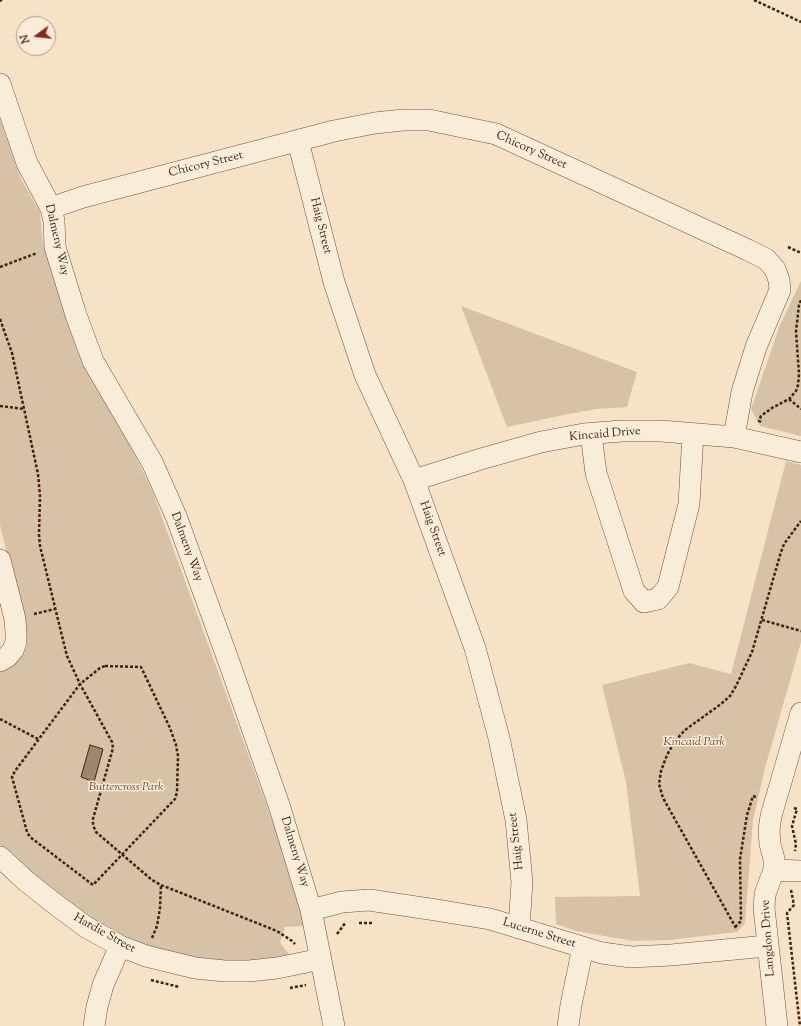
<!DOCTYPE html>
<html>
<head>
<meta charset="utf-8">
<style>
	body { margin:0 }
	#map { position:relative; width:801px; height:1026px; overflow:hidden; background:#f6e3c5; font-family:"Sorts Mill Goudy",serif }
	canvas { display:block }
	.north { position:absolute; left:16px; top:16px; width:40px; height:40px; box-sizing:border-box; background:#f9edd9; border:1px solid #b09b88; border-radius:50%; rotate:255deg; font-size:11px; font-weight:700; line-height:16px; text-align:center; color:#42200e }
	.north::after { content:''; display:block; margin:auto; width:14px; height:18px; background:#8f2418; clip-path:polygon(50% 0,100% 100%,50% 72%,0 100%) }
</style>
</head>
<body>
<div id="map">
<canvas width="801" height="1026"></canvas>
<div class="north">N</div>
</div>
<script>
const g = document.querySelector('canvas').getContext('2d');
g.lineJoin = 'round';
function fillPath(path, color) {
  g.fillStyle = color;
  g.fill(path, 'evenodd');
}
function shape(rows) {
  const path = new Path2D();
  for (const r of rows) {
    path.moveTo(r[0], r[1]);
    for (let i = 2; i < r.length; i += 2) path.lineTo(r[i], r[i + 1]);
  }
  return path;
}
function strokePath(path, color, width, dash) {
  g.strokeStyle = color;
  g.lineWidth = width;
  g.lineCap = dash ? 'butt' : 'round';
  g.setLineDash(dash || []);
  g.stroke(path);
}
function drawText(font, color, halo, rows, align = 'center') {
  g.font = font + ' "Sorts Mill Goudy",serif';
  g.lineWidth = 3;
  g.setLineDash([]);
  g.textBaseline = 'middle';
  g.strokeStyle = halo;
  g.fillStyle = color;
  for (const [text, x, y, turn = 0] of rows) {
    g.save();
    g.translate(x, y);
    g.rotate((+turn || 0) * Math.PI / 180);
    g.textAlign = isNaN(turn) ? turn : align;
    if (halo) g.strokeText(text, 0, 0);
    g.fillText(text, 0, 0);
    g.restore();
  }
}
fillPath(shape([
	[0,119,21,179,40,212,42,237,70,328,81,358,133,451,152,490,287,861,304,926,285,927,280,942,290,956,269,961,225,963,161,952,126,939,92,920,36,879,0,845,0,670,19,661,27,646,15,585,0,525],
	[801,281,801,436,760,426,751,409,780,325],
	[461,306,637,372,627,407,596,409,569,414,507,427],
	[786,461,801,465,801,642,765,768,753,820,745,923,737,932,669,940,633,941,576,931,556,924,555,897,640,896,626,782,602,685,689,663,731,674]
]), '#d7c2a6');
const building = shape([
	[90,745,103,749,94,782,81,777,90,745]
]);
fillPath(building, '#a0856d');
strokePath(building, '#42200e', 1);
const minor = shape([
	[0,84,27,163,51,208,54,221,55,247,76,315,93,361,152,462,176,516,230,665,279,805,311,910,334,1026],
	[298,141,334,282,365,375,414,480,475,648,499,738,516,820,522,882,519,928],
	[51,208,83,197,334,131,375,123,403,120,429,120,496,134,748,250,766,259,775,269,779,280,780,290,756,347,742,392,734,437],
	[591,434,596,473,634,591,644,602,658,599,668,587,689,504,693,434],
	[414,480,481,459,541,442,584,434,622,431,661,431,734,437,801,452],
	[0,560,15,619,16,633,16,642,13,650,7,657,0,661],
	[0,857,26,881,55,904,86,927,120,946,146,956,195,968,225,971,249,971,277,968,321,959],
	[774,870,801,871],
	[311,910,342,902,369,900,436,910,490,919,602,953,631,957,671,955,767,946],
	[94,1026,97,1007,103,985,120,946],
	[568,1026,571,1005,583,947],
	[777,1026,764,908,765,894,774,870,774,859,770,844,769,830,771,816,801,713]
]);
strokePath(minor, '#6f513c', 22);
strokePath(shape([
	[754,0,801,22],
	[0,1,2,0],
	[788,247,801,253],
	[0,267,37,253],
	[0,319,12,353,38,474,40,496,39,535,40,546,63,640,67,656,80,684,112,742,113,748,93,819,93,825,96,832,152,880,161,885,277,931,292,941,295,944],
	[789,399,801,409],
	[0,406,24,409],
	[761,422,759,421,761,416,772,408,789,399,796,391,798,385,799,374,796,331,799,305,801,300],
	[34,614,55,609],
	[762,620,801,631],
	[105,666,141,667,170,728,176,745,178,756,177,792,175,799,93,885,30,837,27,832,12,777,15,771,80,684,100,668,105,666],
	[0,719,38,739],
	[794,808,797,809,792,826,796,844,795,851],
	[791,890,794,905,787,913,800,1026],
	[359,923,374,923],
	[735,927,741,921,740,859,747,815,753,796,756,797],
	[736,928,663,798,659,784,661,771,667,755,675,741,685,730,721,704,730,696,736,686,752,652,781,552,784,544,801,521],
	[337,934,346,922],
	[152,938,157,926,160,908,161,885],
	[151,980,179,987],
	[290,988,306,985]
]), '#42200e', 2.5, [3, 2]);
strokePath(minor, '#f9edd9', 21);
drawText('12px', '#42200e', '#f9edd9', [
	["Chicory Street",531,151,24],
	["Chicory Street",206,165,-14],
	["Haig Street",320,226,76],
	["Dalmeny Way",56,240,77],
	["Kincaid Drive",605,435,-5],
	["Haig Street",432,529,70],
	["Dalmeny Way",186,547,70],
	["Haig Street",517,841,-97],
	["Dalmeny Way",294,852,73],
	["Hardie Street",104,934,29],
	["Lucerne Street",539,934,17],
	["Langdon Drive",769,938,-94]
]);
drawText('italic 12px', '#674834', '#f9edd9', [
	["Kincaid Park",694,743],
	["Buttercross Park",126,788]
]);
</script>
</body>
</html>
